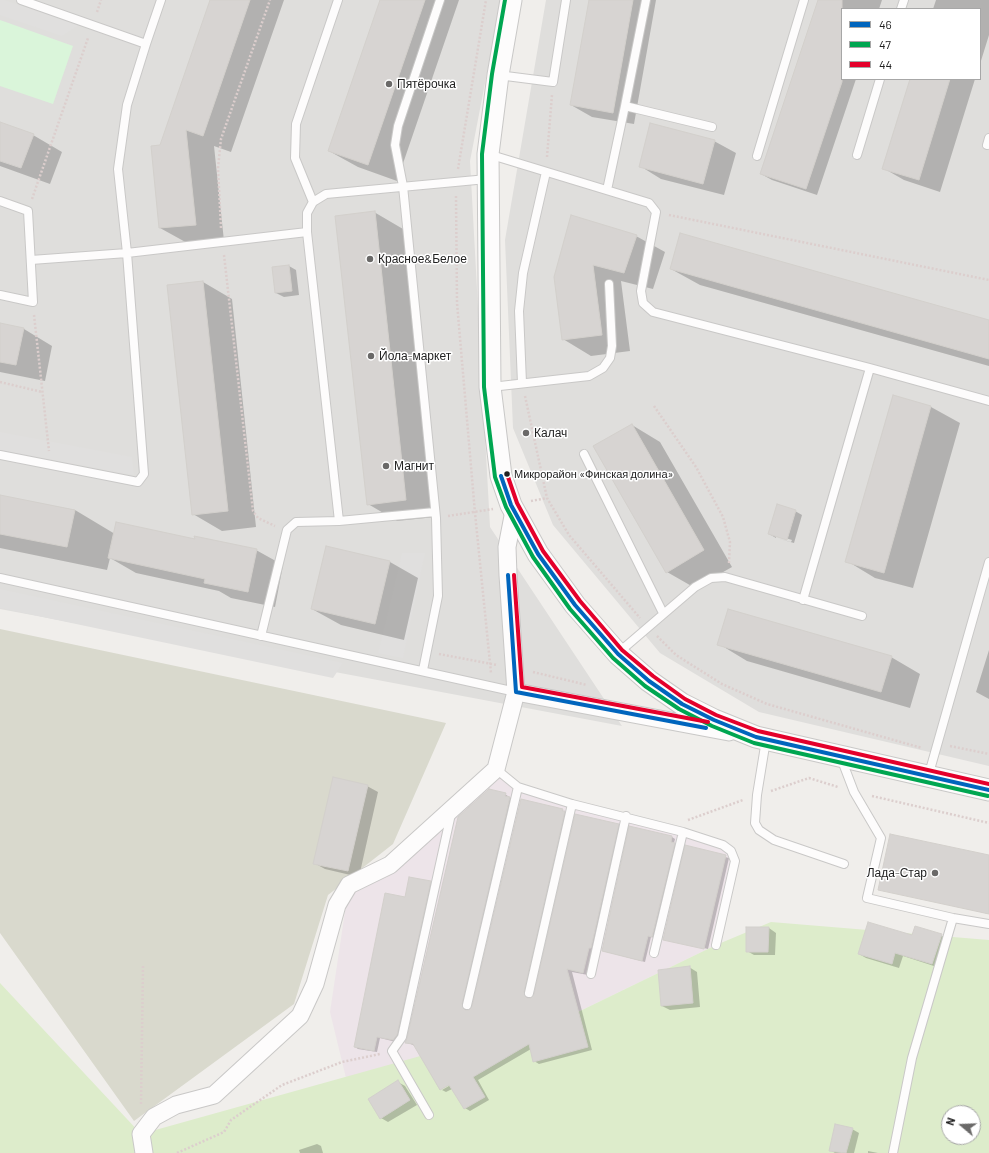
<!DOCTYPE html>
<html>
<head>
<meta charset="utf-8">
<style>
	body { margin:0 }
	#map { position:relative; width:989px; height:1153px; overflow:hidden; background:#f0eeeb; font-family:Barlow,sans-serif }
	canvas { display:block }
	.legend { position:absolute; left:841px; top:8px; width:140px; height:72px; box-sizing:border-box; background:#fff; border:1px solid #a7a7a7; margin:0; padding:5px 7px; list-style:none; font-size:12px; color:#222 }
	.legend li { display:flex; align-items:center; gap:8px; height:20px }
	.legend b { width:20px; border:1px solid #a7a7a7 }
	.north { position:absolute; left:941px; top:1105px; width:40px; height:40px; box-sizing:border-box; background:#fff; border:1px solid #a7a7a7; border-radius:50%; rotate:289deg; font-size:11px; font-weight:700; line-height:16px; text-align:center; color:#222 }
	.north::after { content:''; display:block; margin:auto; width:14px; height:18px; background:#6a6968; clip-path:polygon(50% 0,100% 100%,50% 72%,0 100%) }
</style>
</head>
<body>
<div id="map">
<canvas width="989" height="1153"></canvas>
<ul class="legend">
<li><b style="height:5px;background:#0065bd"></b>46</li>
<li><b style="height:5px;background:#00a651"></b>47</li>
<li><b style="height:5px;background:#e4002b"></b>44</li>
</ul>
<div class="north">N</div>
</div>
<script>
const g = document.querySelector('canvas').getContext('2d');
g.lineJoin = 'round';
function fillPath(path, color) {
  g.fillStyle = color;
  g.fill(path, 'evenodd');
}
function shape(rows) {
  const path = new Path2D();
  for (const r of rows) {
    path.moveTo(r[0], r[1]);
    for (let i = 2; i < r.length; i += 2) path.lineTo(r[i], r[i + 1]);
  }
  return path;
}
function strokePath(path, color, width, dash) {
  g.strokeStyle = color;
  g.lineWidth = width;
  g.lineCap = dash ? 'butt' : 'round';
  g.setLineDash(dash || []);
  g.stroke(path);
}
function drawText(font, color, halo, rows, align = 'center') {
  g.font = font + ' Barlow,sans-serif';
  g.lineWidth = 3;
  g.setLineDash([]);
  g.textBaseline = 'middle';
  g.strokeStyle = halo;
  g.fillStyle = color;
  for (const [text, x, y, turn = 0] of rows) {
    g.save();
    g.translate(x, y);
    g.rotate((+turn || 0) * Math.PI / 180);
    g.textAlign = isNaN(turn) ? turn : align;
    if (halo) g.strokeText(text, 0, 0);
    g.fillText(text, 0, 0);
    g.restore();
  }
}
fillPath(shape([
	[0,0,501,0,470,161,490,527,622,726,0,609],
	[546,0,989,0,989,766,759,712,660,653,553,525,513,428,505,240],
	[842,9,980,9,980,79,842,79]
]), '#dfdedc');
fillPath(shape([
	[496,769,518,787,723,845,735,861,716,945,578,1012,346,1078,330,1012,349,885,390,865]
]), '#ede4e9');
fillPath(shape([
	[0,629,446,723,393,844,328,895,294,1004,134,1121,0,933]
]), '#d9d9cd');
fillPath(shape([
	[771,922,989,940,989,1153,0,1153,0,983,141,1134,578,1012,716,945],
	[949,1113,973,1113,973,1137,949,1137]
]), '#ddeccb');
fillPath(shape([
	[0,20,73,46,53,104,0,86]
]), '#daf5da');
fillPath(shape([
	[0,0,4,0,79,25,62,36,0,15],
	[0,432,132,457,134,475,0,450],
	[402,553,425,553,403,658,378,653],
	[0,589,343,663,333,678,0,608]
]), '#e0dfde');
fillPath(shape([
	[211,0,284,0,231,152,214,146,224,241,189,244,160,228,161,146],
	[381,0,459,0,397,181,358,167,329,151],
	[590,0,656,0,634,124,592,117,571,105],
	[819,0,882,0,879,9,842,9,842,79,856,79,817,195,772,180,761,174],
	[936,0,989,0,989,35,980,64,980,9,933,9],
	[911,79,975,79,940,192,904,180,883,168],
	[0,123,33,135,62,152,50,184,0,166],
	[714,141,736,153,724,195,661,179,640,166],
	[374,212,403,229,435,517,397,521,368,504],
	[636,236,665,252,653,289,621,281,630,351,591,356,563,339,555,277],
	[289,266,296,270,299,295,284,297,276,293],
	[671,269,989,321,989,366,700,285],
	[203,282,232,299,256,527,222,531,193,514,168,286],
	[0,324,24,329,52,346,45,381,0,372],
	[893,396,931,407,960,423,913,588,875,578,847,561],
	[632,425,660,442,732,567,695,588,667,572],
	[0,496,75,510,115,534,196,540,256,550,283,565,275,607,231,598,219,591,136,573,110,558,107,570,0,548],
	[795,511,802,515,794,543,776,538,791,542,792,540,776,535,776,538,769,534],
	[390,562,418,578,404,640,341,625,312,609],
	[719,644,891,657,920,674,910,708,747,661],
	[989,650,989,699,976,692],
	[367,786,378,792,359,877,325,869,314,863],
	[505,794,515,801,466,1007,467,1011,473,1007,562,810,567,813,528,995,531,1000,535,995,618,824,623,827,588,975,572,972,592,1050,539,1064,534,1061,531,1049,478,1080,489,1100,470,1111,465,1108,452,1089,446,1092,442,1090,454,1083,453,1081,440,1090,415,1046,406,1042],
	[672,837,675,839,674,843,678,846,655,938,651,937,645,962,603,951],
	[686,847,729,858,708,949,666,939],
	[989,856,989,914,879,889],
	[430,882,434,884,400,1037,396,1042,380,1038,377,1052,358,1049,355,1047,406,898],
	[769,928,776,933,775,955,754,955,747,951],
	[941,935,949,940,940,968,903,956,899,968,866,958,859,954,913,937],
	[689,967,697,972,700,1007,670,1010,662,1006],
	[398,1082,405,1086,417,1105,388,1122,381,1118],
	[852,1129,859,1133,854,1153,835,1153,830,1150],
	[317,1144,321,1146,323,1153,300,1153,299,1150],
	[868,1151,878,1153,868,1153]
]), '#0003');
const building = shape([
	[210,0,250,0,203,136,186,130,196,225,159,228,151,146,160,145,210,0],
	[380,0,425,0,368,165,328,151,380,0],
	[589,0,633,0,613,113,570,105,589,0],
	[818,0,842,0,842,82,806,189,760,174,818,0],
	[910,79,950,79,919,180,882,169,910,79],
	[0,122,34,134,21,168,0,161,0,122],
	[650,123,715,140,703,184,639,167,650,123],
	[375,211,406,500,367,505,335,216,375,211],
	[571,215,637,235,624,273,593,265,602,335,562,340,554,277,571,215],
	[680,233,989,320,989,359,670,269,680,233],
	[289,265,292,291,275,293,272,267,289,265],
	[203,281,228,511,192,515,167,285,203,281],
	[0,323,24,328,16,365,0,362,0,323],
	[893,395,931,406,884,573,845,562,893,395],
	[632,424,704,550,666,573,593,446,632,424],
	[0,495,75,510,67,547,0,534,0,495],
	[777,504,796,510,787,540,768,534,777,504],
	[116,522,195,539,194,536,257,549,248,592,204,583,205,579,108,558,116,522],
	[326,546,390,561,375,624,311,609,326,546],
	[728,609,892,656,881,692,717,645,728,609],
	[333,777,368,785,348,871,313,864,333,777],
	[489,789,506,793,505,796,510,797,462,1004,465,1010,469,1010,472,1006,521,799,563,809,562,811,565,811,524,992,527,998,531,998,534,994,575,814,619,824,591,948,589,948,583,973,567,969,588,1047,533,1062,529,1044,473,1077,485,1097,464,1109,449,1085,440,1090,413,1044,405,1043,407,1038,458,817,489,789],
	[629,826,672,836,671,842,675,843,652,937,648,936,642,961,602,951,629,826],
	[890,834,989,855,989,914,878,890,890,834],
	[685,845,726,855,704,949,663,940,685,845],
	[409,877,431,881,397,1035,393,1040,377,1037,374,1051,354,1047,385,893,405,897,409,877],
	[868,922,912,935,915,926,942,934,932,964,895,953,892,964,858,954,868,922],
	[746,927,769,927,768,952,746,952,746,927],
	[690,966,693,1003,661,1006,658,970,690,966],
	[398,1080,410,1100,380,1119,368,1099,398,1080],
	[835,1124,853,1128,846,1153,829,1151,835,1124]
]);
fillPath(building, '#d7d4d2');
strokePath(building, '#d3d0cc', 1);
const service = shape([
	[21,0,146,44,161,0],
	[901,9,904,0],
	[498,75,553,82,566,0],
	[625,106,646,0],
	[987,145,989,138],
	[488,154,649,203,656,212,641,291,643,303,653,312,870,368,989,401],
	[857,155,880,79],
	[757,156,804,0],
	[607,190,625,106,712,127],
	[0,201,28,211,33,302,0,295],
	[313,202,295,158,296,124,338,0],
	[307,232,339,521,435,512],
	[31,260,127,253,307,232,307,213,313,202,326,194,487,179],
	[522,383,519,311,523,273,546,172],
	[491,387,589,376,603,368,610,358,612,346,609,284],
	[584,454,663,613],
	[0,455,138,482,144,474,127,253,118,169,127,105,146,44],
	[0,578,516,692],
	[803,600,870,368],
	[261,636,287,530,296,522,339,521],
	[618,653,695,587,711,578,725,577,862,616],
	[423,670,438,596,436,518,403,186,395,145,398,126,440,0],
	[766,740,757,795,755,823,759,830,774,840,844,864],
	[841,758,854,792,881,838,867,898,953,918,989,924],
	[496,769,518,787,572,804,683,832,723,845,731,851,735,861,716,945],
	[928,777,989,562],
	[654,953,683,832],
	[591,974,626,816],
	[529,993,572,804],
	[467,1005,518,787],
	[429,1115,392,1051,402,1037,451,814],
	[893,1153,912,1058,953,918]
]);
const minor = shape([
	[516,692,729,732],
	[144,1153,141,1134,154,1117,176,1105,214,1095,300,1016,315,984,337,905,349,885,390,865,496,769,516,692,508,575,507,547,514,511]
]);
const tertiary = shape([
	[511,0,498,75,488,154,490,387,501,476,511,505,538,554,575,605,618,654,649,681,682,704,714,720,756,737,989,790]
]);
strokePath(service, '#c9c8c7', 10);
strokePath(minor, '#c9c8c7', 19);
strokePath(tertiary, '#c9c8c7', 23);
strokePath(shape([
	[97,12,101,0],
	[547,157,552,95],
	[458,169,486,0],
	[456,196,457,303,475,513,491,673],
	[32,199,88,38],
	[669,215,989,280],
	[221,228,218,168,221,139,270,0],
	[224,255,253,511,258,518,275,526],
	[34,315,49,451],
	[0,382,42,392],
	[525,396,547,498,569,535,640,618],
	[654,406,696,467,723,517,730,542,729,563],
	[531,501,547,498],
	[448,516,493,509],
	[657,636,676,655,722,684,767,704,922,748],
	[439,654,497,665],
	[533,672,587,685],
	[950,746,989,754],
	[771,791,809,778,838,787],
	[872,796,989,823],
	[688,820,743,800],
	[141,1104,143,966],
	[177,1153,224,1132,231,1120,282,1085,342,1062,380,1054]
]), '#dccecd', 2.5, [2, 2]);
strokePath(service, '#fdfcfc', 8);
strokePath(minor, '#fdfcfc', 17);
strokePath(tertiary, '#fdfcfc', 21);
strokePath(shape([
	[501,476,511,505,538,554,575,605,618,654,649,681,682,704,714,720,756,737,989,790],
	[508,575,516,692,706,728]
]), '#0065bd', 4);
strokePath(shape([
	[505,0,492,74,482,154,484,387,495,477,506,507,533,557,570,609,613,658,645,686,679,709,712,726,754,743,988,796]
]), '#00a651', 4);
strokePath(shape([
	[507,474,517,503,543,551,580,601,622,650,653,676,685,699,716,715,758,731,989,784],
	[514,575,522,687,708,722]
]), '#e4002b', 4);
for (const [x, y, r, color] of [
	[389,84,4,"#6a6968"],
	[370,259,4,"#6a6968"],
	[371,356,4,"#6a6968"],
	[526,433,4,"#6a6968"],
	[386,466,4,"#6a6968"],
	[507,474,3.5,"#222"],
	[935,873,4,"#6a6968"]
]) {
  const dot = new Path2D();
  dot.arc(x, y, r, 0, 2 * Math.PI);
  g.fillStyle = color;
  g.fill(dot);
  strokePath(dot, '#fff', 1.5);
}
drawText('11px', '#222', '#fff', [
	["Микрорайон «Финская долина»",514,474]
], 'left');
drawText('12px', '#222', '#fff', [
	["Пятёрочка",397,84],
	["Красное&Белое",378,259],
	["Йола-маркет",379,356],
	["Калач",534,433],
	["Магнит",394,466],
	["Лада-Стар",927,873,"right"]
], 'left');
</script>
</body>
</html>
